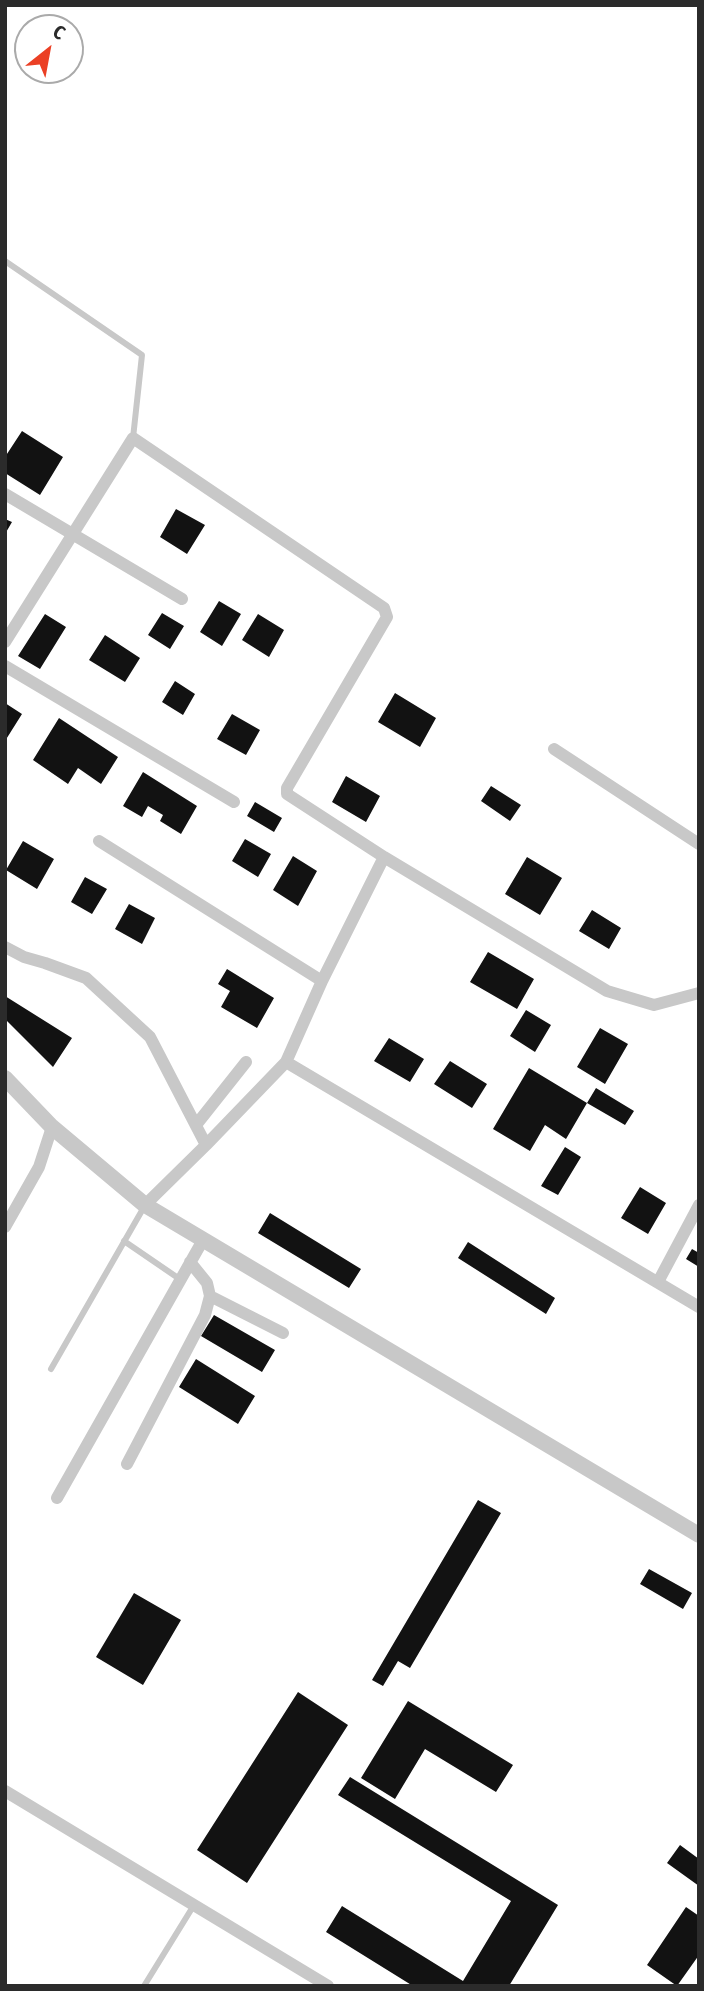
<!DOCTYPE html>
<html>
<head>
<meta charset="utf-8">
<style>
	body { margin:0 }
	#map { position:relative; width:704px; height:1991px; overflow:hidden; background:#fff; font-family:"Fira Sans Condensed",sans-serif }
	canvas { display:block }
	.frame { position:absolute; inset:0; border:7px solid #2b2b2b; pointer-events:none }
	.north { position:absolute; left:14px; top:14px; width:70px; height:70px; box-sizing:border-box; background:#fff; border:2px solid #aaa; border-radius:50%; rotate:31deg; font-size:19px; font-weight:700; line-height:28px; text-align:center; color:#2b2b2b }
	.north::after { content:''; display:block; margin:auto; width:24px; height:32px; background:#eb4025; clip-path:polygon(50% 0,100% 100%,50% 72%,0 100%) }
</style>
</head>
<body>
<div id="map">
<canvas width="704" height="1991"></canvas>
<div class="frame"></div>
<div class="north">С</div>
</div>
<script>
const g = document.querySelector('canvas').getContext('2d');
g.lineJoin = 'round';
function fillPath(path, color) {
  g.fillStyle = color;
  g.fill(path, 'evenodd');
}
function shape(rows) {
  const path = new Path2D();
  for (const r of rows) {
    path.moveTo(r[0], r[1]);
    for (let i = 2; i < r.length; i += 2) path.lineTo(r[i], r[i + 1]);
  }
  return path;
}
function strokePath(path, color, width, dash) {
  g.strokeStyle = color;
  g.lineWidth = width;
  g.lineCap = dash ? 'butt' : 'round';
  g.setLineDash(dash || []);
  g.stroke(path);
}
fillPath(shape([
	[22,431,63,457,40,495,5,473,5,457],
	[176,509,205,525,187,554,160,537],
	[5,519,12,522,5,534],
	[219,601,241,614,222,646,200,632],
	[162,613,184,626,170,649,148,635],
	[45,614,66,627,40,669,18,656],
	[258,614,284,630,269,657,242,640],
	[105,635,140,658,125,682,89,660],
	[175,681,195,694,183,715,162,702],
	[395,693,436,718,420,747,378,722],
	[5,703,22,714,5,741],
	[232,714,260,730,246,755,217,739],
	[59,718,118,757,101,784,78,768,68,784,33,760],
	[143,772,197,806,181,834,160,821,163,815,148,806,142,817,123,806],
	[346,776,380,796,366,822,332,802],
	[491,786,521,805,510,821,481,801],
	[255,802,282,818,274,832,247,816],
	[245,839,271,854,258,877,232,861],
	[23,841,54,859,37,889,6,870],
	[293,856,317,871,298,906,273,890],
	[527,857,562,878,540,915,505,894],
	[85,877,107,889,92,914,71,902],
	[129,904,155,918,142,944,115,929],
	[592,910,621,928,609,949,579,931],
	[488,952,534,979,517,1009,470,982],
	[227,969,274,998,257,1028,221,1007,230,991,218,984],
	[5,996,72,1038,53,1067,5,1019],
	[526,1010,551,1025,535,1052,510,1036],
	[600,1028,628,1044,605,1084,577,1067],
	[389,1038,424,1059,410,1082,374,1061],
	[450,1061,487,1084,472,1108,434,1084],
	[529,1068,587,1103,566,1139,545,1125,530,1151,493,1129],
	[596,1088,634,1111,625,1125,587,1103],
	[565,1147,581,1157,558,1195,541,1186],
	[640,1187,666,1203,648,1234,621,1218],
	[270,1213,361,1269,349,1288,258,1233],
	[468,1242,555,1298,546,1314,458,1258],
	[692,1249,699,1253,699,1267,686,1259],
	[214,1315,275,1350,262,1372,201,1336],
	[196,1359,255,1396,238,1424,179,1387],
	[478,1500,501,1513,410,1668,398,1661,383,1686,372,1680],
	[649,1569,692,1593,683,1609,640,1584],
	[134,1593,181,1620,143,1685,96,1657],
	[298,1692,348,1725,247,1883,197,1850],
	[408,1701,513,1765,496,1792,425,1749,395,1799,361,1778],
	[350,1777,558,1905,509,1986,413,1986,326,1932,342,1906,463,1981,511,1901,338,1795],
	[680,1845,699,1859,699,1886,667,1863],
	[686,1907,699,1916,699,1955,677,1986,647,1965]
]), '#121212');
strokePath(shape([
	[5,261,142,355,133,438],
	[124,1241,181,1280],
	[51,1369,144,1207],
	[144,1986,194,1905]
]), '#c8c8c8', 6);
strokePath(shape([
	[5,494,182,599],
	[5,642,133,438,384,608,387,617,287,788,287,794,384,857],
	[5,666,234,802],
	[554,749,699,844],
	[99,841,322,981],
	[5,947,24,957,45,963,86,978,150,1037,206,1145],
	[286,1062,699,1307],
	[196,1125,246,1062],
	[145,1205,206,1145,286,1062,322,981,384,857,607,991,654,1005,699,993],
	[5,1227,39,1167,52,1127],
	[658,1282,699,1205],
	[210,1296,283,1333],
	[127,1464,205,1315,210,1296,207,1283,190,1262],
	[57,1498,203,1240],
	[5,1791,328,1986]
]), '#c8c8c8', 12);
strokePath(shape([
	[5,1078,52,1127,145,1205,699,1535]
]), '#c8c8c8', 16);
</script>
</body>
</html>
